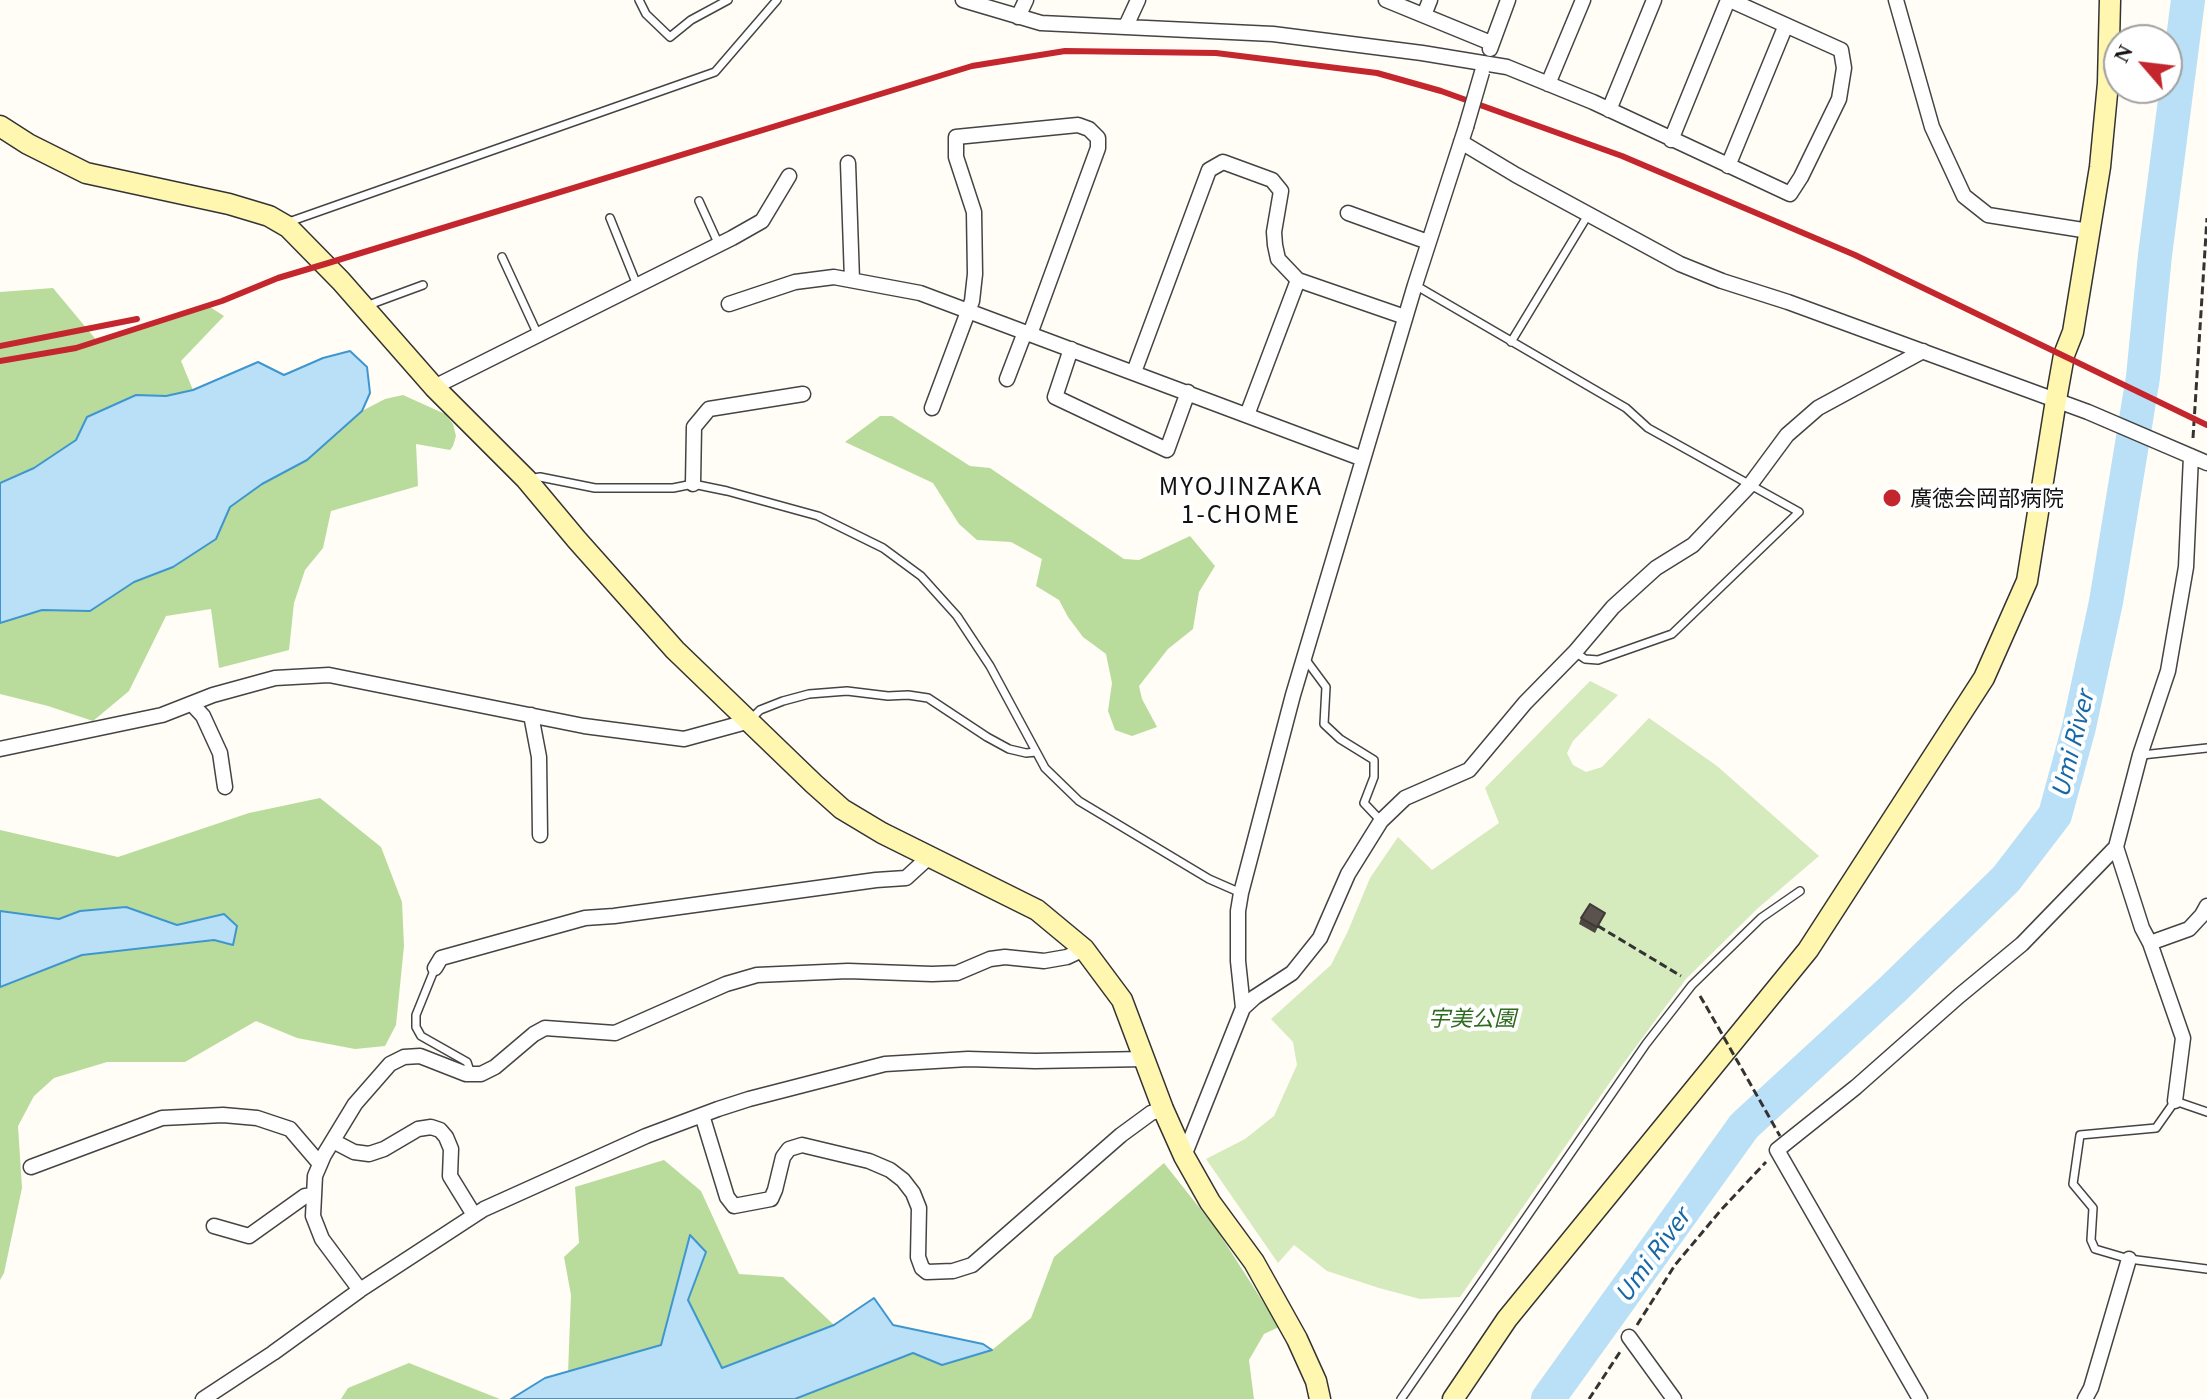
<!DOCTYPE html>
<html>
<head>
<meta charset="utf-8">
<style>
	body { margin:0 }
	#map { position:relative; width:2207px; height:1399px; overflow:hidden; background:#fffdf5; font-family:Georgia,serif }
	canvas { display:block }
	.north { position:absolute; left:2103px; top:24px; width:80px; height:80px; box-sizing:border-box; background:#fff; border:2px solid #a0a0a0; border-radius:50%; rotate:298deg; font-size:22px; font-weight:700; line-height:32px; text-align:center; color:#111 }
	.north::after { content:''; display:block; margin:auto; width:28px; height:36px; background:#c4262e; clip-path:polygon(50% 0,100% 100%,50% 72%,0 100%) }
</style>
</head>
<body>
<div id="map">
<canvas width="2207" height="1399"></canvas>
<div class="north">N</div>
</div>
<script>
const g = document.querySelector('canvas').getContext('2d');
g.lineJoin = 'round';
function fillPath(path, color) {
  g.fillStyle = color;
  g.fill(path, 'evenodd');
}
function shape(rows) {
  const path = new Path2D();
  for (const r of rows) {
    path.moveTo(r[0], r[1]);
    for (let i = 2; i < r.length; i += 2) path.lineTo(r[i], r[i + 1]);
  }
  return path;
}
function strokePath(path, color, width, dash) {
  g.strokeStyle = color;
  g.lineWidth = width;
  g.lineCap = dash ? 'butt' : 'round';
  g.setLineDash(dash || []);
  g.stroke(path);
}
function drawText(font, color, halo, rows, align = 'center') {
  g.font = font + ' Georgia,"Noto Sans JP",serif';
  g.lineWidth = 8;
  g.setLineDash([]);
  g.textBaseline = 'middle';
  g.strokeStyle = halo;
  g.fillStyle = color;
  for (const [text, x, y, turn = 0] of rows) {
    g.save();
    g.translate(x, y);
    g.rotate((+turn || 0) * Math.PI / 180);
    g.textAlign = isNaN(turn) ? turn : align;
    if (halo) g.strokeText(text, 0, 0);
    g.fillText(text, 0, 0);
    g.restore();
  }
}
fillPath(shape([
	[1590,681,1618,695,1573,741,1567,753,1573,765,1586,772,1602,767,1649,718,1717,766,1819,856,1757,909,1686,979,1620,1068,1460,1297,1420,1299,1379,1288,1327,1271,1294,1245,1278,1263,1206,1159,1245,1139,1274,1116,1297,1065,1293,1042,1271,1019,1331,965,1348,931,1370,878,1398,837,1432,870,1499,823,1485,788]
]), '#d5ebbd');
fillPath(shape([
	[53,288,98,342,210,307,224,316,181,361,193,390,166,396,136,395,87,417,76,440,34,468,0,483,0,292],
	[403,395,445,414,453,424,456,436,453,446,450,450,416,444,418,486,331,511,323,548,305,570,294,603,289,650,219,668,211,609,166,616,129,691,93,721,48,706,0,694,0,623,42,610,90,611,134,582,173,567,216,539,230,507,262,484,307,460,362,411,385,399],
	[880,416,892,416,970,466,990,468,1124,559,1139,560,1190,536,1215,566,1199,592,1193,629,1168,649,1139,686,1142,699,1157,727,1132,736,1115,730,1108,711,1112,683,1106,654,1083,637,1068,617,1059,600,1036,586,1042,559,1011,542,977,540,959,524,933,483,845,442],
	[320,798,381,847,402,902,404,946,396,1025,385,1046,355,1049,297,1038,256,1021,185,1062,107,1062,54,1078,34,1096,18,1126,22,1188,4,1273,0,1280,0,987,82,955,214,940,233,945,224,914,177,925,126,907,80,911,59,919,0,911,0,830,118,857,249,813],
	[664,1160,701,1191,739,1274,783,1277,834,1325,722,1368,688,1300,705,1252,661,1345,568,1373,571,1295,564,1257,579,1243,575,1187],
	[1164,1163,1217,1230,1279,1327,1264,1334,1249,1360,1254,1399,795,1399,913,1353,942,1365,992,1350,1031,1318,1054,1257],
	[409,1363,482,1392,500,1399,341,1399,348,1388]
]), '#b9dc9c');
const water = shape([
	[350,351,367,367,370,393,362,411,307,460,262,484,230,507,216,539,173,567,134,582,90,611,42,610,0,623,0,483,34,468,76,440,87,417,136,395,166,396,193,390,258,362,284,375,323,358,350,351],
	[126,907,177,925,224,914,237,926,233,945,214,940,82,955,0,987,0,911,59,919,80,911,126,907],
	[690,1235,706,1252,688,1300,722,1368,834,1325,874,1298,893,1325,983,1344,992,1350,942,1365,913,1353,795,1399,511,1399,545,1378,661,1345,690,1235]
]);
fillPath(water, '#b9e0f7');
strokePath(water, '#3f96cf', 2);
strokePath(shape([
	[1548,1399,1744,1126,1893,989,2006,879,2055,815,2079,727,2106,602,2143,377,2155,255,2188,0]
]), '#b9e0f7', 34);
const lane = shape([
	[639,0,646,14,670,37,691,20,728,0],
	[699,201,719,245],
	[610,218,637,285],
	[286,223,715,72,777,0],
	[502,257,538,335],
	[1415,285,1626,408,1648,428,1799,512,1672,634,1598,660,1585,659,1575,652],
	[366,306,423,285],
	[1511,342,1588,215],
	[528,479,540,477,595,488,673,488,693,484,727,491,818,516,883,548,921,576,957,616,990,666,1045,768,1079,801,1209,879,1241,893],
	[1306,660,1326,687,1324,724,1340,739,1374,760,1374,777,1364,803,1381,821],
	[751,719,760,710,783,701,809,694,847,691,888,696,908,695,928,698,987,737,1009,749,1026,753,1036,752],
	[2142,755,2207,748],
	[435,968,416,1015,416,1027,421,1036,467,1062,471,1074],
	[2207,1112,2175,1101,2156,1128,2080,1135,2073,1184,2093,1208,2091,1240,2095,1249,2129,1259,2207,1269],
	[1401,1399,1646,1044,1692,985,1761,918,1800,891]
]);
const street = shape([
	[963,0,1041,23,1273,34,1422,53,1507,67,1593,102,1790,194,1801,177,1839,99,1844,68,1841,50,1730,0],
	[1386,0,1491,43],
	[1896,0,1932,127,1964,196,1988,215,2089,231],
	[1424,15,1430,0],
	[1018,17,1026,0],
	[1126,26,1138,0],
	[1490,49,1508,0],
	[1548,84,1583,0],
	[1609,110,1654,0],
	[1671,140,1728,0],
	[1461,142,1516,175,1680,264,1722,281,1788,302,2088,412,2207,463],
	[848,163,852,280],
	[1728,166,1786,25],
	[1348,213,1428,242],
	[729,304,795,282,834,277,920,293,1363,459],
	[1071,349,1055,397,1167,450,1188,392],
	[1134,372,1209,170,1223,162,1272,180,1281,191,1274,232,1275,245,1278,259,1298,280,1405,317],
	[1007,379,1025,332],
	[434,387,732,238,762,221,789,176],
	[932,408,972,301,975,274,974,212,956,157,956,137,1078,125,1089,129,1098,138,1098,148,1030,334],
	[1247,415,1298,280],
	[693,484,694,427,709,409,803,394],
	[192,704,203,716,220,753,225,787],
	[531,715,539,757,540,835],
	[0,749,162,715,213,695,275,678,329,675,584,726,684,739,750,721],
	[2116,847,2142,928,2150,943,2183,1038,2175,1101],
	[2150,943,2189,929,2202,915,2207,906],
	[435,968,441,958,585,918,614,916,876,880,906,878,929,857],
	[1243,1008,1255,997,1292,973,1320,938,1348,874,1381,821,1405,798,1469,770,1525,703,1575,652,1613,607,1656,568,1693,545,1750,485,1787,435,1818,408,1923,351],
	[702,1115,727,1197,734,1206,771,1199,775,1190,783,1157,789,1149,802,1145,869,1161,890,1170,903,1180,913,1193,919,1208,918,1257,922,1268,927,1272,953,1271,972,1265,1121,1135,1151,1113,1163,1109],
	[333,1141,354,1152,369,1154,384,1149,418,1129,431,1127,440,1130,446,1137,451,1149,450,1176,474,1215],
	[1184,1156,1243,1008,1238,961,1238,911,1241,893,1293,695,1415,285,1466,127],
	[31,1167,162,1118,223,1115,257,1118,290,1129,320,1164],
	[214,1226,249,1236,305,1196,314,1195],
	[360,1290,322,1239,313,1216,315,1176,324,1155,355,1104,390,1064,404,1057,420,1056,466,1074,481,1074,495,1067,534,1034,545,1028,615,1033,726,984,757,975,848,971,932,974,957,973,990,959,1005,957,1044,961,1067,957,1084,949],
	[1629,1337,1674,1399],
	[203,1399,273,1353,360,1290,484,1209,646,1136,718,1109,749,1099,885,1064,968,1059,1035,1061,1145,1059],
	[1920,1399,1777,1150,1856,1087,1959,996,2022,944,2116,847,2140,755,2168,671,2186,567,2191,456],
	[2085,1399,2091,1388,2129,1259]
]);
const secondary = shape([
	[0,126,28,144,86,173,229,204,269,216,288,227,341,281,434,387,526,479,577,540,675,650,814,784,842,809,882,833,1037,910,1084,949,1122,1000,1163,1109,1184,1156,1210,1202,1254,1262,1297,1339,1316,1381,1320,1399],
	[1453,1399,1507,1319,1808,950,1984,678,2027,581,2056,400,2064,355,2073,332,2100,167,2108,83,2110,0]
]);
strokePath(lane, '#444', 10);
strokePath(street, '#444', 17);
strokePath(secondary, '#333', 23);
strokePath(shape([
	[2193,438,2207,218],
	[1598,926,1681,976],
	[1700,996,1706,1006],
	[1637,1325,1675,1265,1721,1210,1766,1162],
	[1589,1399,1620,1352]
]), '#333', 3, [8, 4]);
strokePath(lane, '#fff', 7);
strokePath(street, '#fff', 14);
strokePath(secondary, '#fff6b0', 20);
strokePath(shape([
	[0,346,137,319],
	[0,361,76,348,222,301,278,278,325,264,972,66,1065,51,1216,53,1377,73,1441,91,1622,156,1855,255,2207,425]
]), '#c4262e', 6);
const streetBridge = shape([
	[1466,127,1482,72]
]);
strokePath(streetBridge, '#444', 17, []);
strokePath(shape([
	[1706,1006,1780,1136]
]), '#333', 3, [8, 4]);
strokePath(streetBridge, '#fff', 14);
fillPath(shape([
	[1605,913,1595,933,1579,924,1581,918]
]), '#4d4742');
const building = shape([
	[1590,904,1605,913,1597,927,1581,918,1590,904]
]);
fillPath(building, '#5a524d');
strokePath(building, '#3f3936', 2);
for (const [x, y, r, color] of [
	[1892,498,10,"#c4262e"]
]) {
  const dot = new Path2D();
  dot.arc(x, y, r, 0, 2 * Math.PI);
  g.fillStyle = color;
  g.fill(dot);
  strokePath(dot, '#fff', 3);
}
drawText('22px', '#111', '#fff', [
	["廣徳会岡部病院",1910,498]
], 'left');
drawText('italic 22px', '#2f6b1f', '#fff', [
	["宇美公園",1472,1018]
]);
g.letterSpacing = '2px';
drawText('24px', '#111', '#fff', [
	["MYOJINZAKA",1241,486],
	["1-CHOME",1241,514]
]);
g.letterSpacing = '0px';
drawText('italic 24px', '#1768a6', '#fff', [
	["Umi River",2072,744,-76],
	["Umi River",1652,1255,-54]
]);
</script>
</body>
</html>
